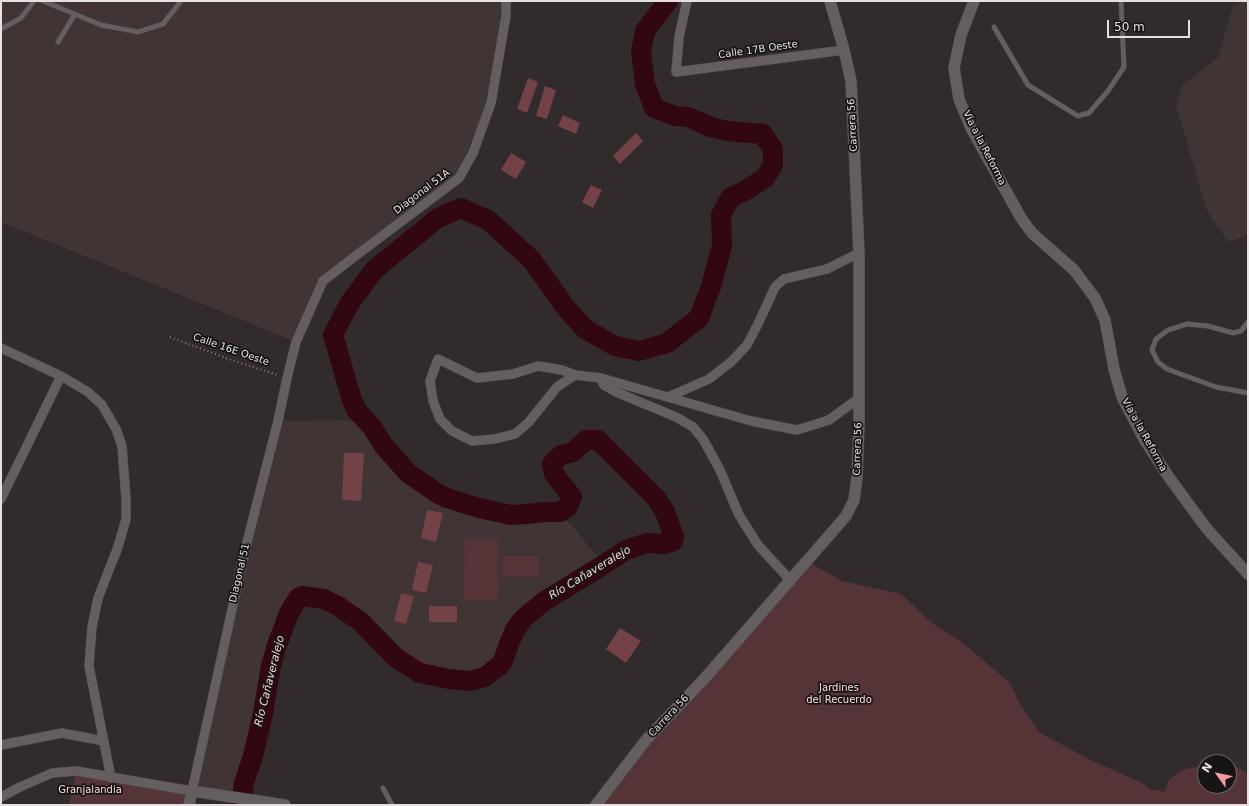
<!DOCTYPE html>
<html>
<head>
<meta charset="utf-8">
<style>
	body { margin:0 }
	#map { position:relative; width:1249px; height:806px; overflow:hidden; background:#312b2b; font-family:"DejaVu Sans",sans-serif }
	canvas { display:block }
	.frame { position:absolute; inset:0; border:2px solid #e5e1e1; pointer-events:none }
	.north { position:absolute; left:1197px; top:754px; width:40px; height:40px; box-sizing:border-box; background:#171414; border:1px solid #696666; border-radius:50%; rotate:303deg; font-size:11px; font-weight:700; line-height:16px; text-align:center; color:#e5e1e1 }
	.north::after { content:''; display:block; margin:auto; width:14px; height:18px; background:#f49aa2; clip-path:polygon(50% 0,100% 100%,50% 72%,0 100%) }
	.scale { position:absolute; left:1107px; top:20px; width:83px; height:18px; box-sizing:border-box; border:2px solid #e5e1e1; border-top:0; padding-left:5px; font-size:12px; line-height:14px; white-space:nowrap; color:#e5e1e1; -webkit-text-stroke:3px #171414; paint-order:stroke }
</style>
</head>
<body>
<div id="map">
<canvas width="1249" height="806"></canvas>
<div class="frame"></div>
<div class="north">N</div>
<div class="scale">50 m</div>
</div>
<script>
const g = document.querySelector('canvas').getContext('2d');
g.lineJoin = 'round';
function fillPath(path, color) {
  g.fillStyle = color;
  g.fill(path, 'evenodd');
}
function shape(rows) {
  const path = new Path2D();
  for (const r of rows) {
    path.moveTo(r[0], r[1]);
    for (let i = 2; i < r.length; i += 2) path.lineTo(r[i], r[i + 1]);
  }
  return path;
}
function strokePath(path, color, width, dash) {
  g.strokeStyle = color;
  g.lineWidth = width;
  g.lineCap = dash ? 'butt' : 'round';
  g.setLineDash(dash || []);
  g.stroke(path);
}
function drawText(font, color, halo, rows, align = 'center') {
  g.font = font + ' "DejaVu Sans",sans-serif';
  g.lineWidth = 3.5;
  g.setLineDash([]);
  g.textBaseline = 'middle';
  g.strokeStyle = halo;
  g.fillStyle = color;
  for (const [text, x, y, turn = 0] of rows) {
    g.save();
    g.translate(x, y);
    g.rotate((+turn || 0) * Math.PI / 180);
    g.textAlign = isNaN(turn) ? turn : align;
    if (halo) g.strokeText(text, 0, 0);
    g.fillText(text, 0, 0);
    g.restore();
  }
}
fillPath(shape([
	[1,1,506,1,491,103,459,178,324,281,296,342,1,222],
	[1245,1,1248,1,1248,235,1228,242,1206,209,1176,105,1182,85,1218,58,1233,5],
	[365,420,372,427,384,446,408,473,437,493,447,498,479,508,511,515,527,514,545,512,560,512,604,564,543,602,523,619,510,641,503,661,485,677,470,681,449,679,420,673,396,658,360,621,338,606,324,599,302,596,298,598,289,613,277,645,271,666,263,713,253,756,244,783,242,797,285,805,241,805,242,798,192,791,278,421]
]), '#403434');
fillPath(shape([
	[465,538,499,539,498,601,463,600],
	[502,556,539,556,539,577,502,577],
	[809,560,816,566,842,581,901,594,932,623,963,643,1009,682,1023,709,1040,733,1089,759,1144,784,1149,789,1165,792,1169,780,1182,770,1204,765,1205,786,1229,786,1229,765,1232,765,1248,773,1248,805,596,805],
	[76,771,192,791,189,805,69,805]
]), '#543436');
strokePath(shape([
	[241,805,244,783,253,756,263,713,271,666,277,645,289,613,298,598,302,596,324,599,338,606,360,621,396,658,420,673,449,679,470,681,485,677,500,665,503,661,510,641,515,630,523,619,543,602,600,567,626,550,647,543,663,544,672,542,674,537,665,512,656,498,598,440,586,440,573,452,561,455,552,464,554,474,572,497,567,508,560,512,545,512,527,514,511,515,479,508,447,498,437,493,408,473,384,446,372,427,357,411,352,400,333,335,349,304,375,269,438,218,461,208,488,220,532,260,566,308,585,329,615,346,639,351,667,343,699,318,711,287,722,245,721,215,730,198,746,190,765,178,773,165,773,149,763,134,727,131,711,127,688,117,675,116,654,108,645,84,641,52,645,31,668,1]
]), '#32070f', 20);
fillPath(shape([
	[528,78,538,82,527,113,517,109],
	[545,86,556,90,547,119,536,116],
	[563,115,580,123,576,134,558,126],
	[636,133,643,141,620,164,613,156],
	[511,153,526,162,516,179,501,170],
	[591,185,602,190,593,208,582,202],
	[344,453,364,453,361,501,342,500],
	[427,510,443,513,436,542,421,538],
	[418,562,433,565,426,593,412,590],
	[401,593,414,596,406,624,394,621],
	[429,606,457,606,457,622,429,622],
	[620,628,641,641,626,663,606,649]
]), '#734247');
const service = shape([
	[43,1,101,25,138,32,163,24,181,1],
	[994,27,1028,85,1078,116,1089,113,1108,91,1124,67,1121,1],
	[1,29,21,18,34,1],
	[58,42,75,14],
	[1248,322,1241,331,1233,333,1208,326,1187,324,1168,330,1156,339,1152,350,1158,362,1167,369,1216,387,1248,393],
	[383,788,392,805]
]);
const minor = shape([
	[687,1,679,37,676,72,844,50],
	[1,348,61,376,88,392,102,405,116,429,122,446,126,499,126,519,118,547,98,598,92,627,89,666,111,778],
	[575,375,557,387,528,423,515,434,494,439,472,441,452,431,440,419,433,401,430,381,438,359,477,378,513,374,538,366,562,370,575,375,601,378,751,421,797,430,829,420,859,398],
	[601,379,604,385,616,392,676,417,693,427,703,439,720,470,739,515,758,545,791,581],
	[668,397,709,379,731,362,747,345,758,324,775,287,784,279,827,269,859,253],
	[1,499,61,376],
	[1,745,62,733,104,741],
	[1,797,20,787,52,773,76,771,192,791,246,546,278,421,287,378,296,342,323,281,354,257,459,178,473,153,491,103,506,16,506,1]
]);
const tertiary = shape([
	[974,1,961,35,954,68,959,99,971,128,1021,218,1032,233,1074,270,1095,298,1105,320,1114,369,1122,397,1144,439,1168,476,1207,529,1248,574],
	[189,805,192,791,285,805],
	[596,805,646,740,705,678,846,516,854,500,857,477,859,424,859,253,851,81,844,50,830,1]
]);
strokePath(service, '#4e4949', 5.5);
strokePath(minor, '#4e4949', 10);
strokePath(tertiary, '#4e4949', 12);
strokePath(shape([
	[170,337,231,360,278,375]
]), '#888383', 2, [1, 3]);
strokePath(service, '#655e5e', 4.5);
strokePath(minor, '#655e5e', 9);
strokePath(tertiary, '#655e5e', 11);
drawText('10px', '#e5e1e1', '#171414', [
	["Calle 17B Oeste",758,50,-8],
	["Carrera 56",853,125,-93],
	["Vía a la Reforma",984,148,63],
	["Diagonal 51A",422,192,-37],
	["Calle 16E Oeste",231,350,19],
	["Vía a la Reforma",1144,435,61],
	["Carrera 56",858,449,-88],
	["Diagonal 51",240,573,-77],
	["Carrera 56",669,716,-47]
]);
drawText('10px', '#fddadc', '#171414', [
	["Jardines",839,688],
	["del Recuerdo",839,700],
	["Granjalandia",90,790]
]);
drawText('italic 11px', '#f6d3d5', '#171414', [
	["Río Cañaveralejo",590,573,-31],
	["Río Cañaveralejo",270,681,-76]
]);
</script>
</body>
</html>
